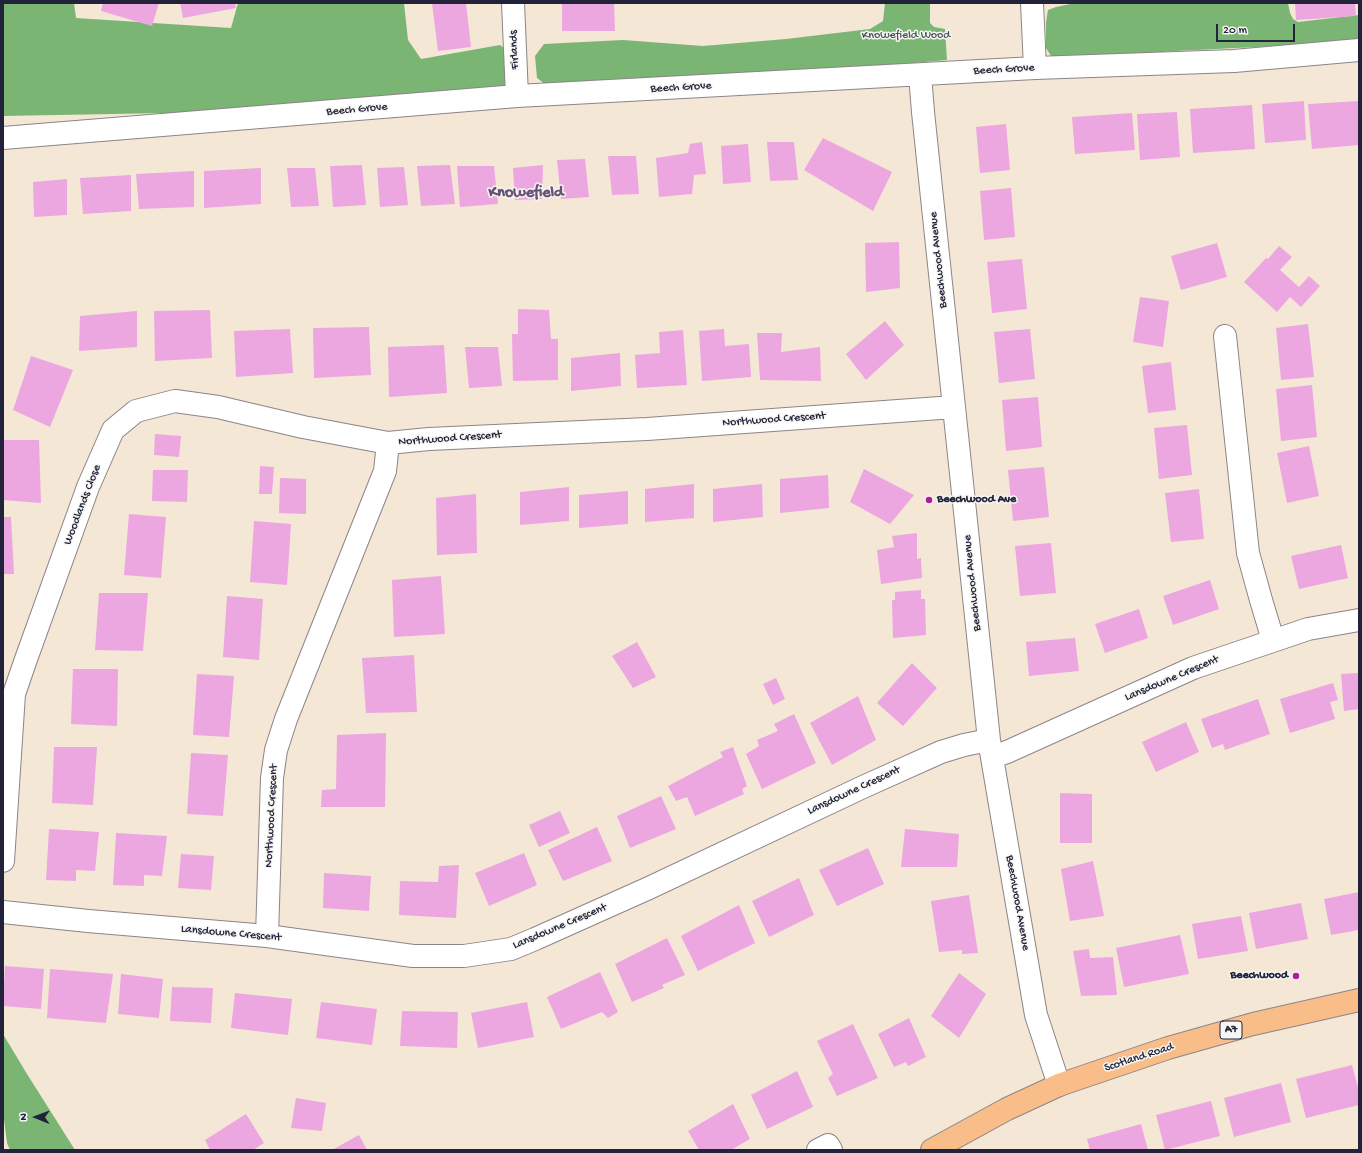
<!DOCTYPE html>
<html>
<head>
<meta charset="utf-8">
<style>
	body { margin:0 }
	#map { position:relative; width:1362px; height:1153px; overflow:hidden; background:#f5e7d5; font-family:"Gochi Hand",sans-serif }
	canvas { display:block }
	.frame { position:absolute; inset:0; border:4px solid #22223b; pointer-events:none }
	.north { position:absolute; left:16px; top:1097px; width:40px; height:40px; -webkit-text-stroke:3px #f6f6f2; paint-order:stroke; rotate:271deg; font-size:11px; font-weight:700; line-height:16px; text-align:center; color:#22223b }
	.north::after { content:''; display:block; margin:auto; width:14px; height:18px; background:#22223b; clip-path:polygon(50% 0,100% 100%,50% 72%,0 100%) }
	.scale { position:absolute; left:1216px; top:24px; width:79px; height:18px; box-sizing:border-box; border:2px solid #22223b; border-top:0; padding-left:5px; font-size:12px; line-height:14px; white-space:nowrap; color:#22223b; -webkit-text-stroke:3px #f6f6f2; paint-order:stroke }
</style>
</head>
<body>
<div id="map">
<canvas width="1362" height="1153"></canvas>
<div class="frame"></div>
<div class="north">N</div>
<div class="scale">20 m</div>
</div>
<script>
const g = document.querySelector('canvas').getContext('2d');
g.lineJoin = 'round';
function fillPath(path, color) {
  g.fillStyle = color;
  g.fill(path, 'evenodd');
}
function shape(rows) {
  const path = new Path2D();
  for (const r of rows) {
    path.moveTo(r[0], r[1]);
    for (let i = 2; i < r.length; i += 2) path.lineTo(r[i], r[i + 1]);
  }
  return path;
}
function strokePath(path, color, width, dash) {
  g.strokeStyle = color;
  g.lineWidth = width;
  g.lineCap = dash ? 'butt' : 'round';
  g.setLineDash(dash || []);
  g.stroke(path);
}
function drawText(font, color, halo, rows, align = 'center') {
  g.font = font + ' "Gochi Hand",sans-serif';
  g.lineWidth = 3;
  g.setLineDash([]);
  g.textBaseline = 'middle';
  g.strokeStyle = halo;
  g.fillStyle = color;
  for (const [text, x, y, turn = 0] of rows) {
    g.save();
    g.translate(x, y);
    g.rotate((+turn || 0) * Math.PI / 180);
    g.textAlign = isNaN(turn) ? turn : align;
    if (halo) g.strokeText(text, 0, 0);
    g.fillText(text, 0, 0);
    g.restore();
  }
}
fillPath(shape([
	[3,3,74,3,76,18,231,28,238,3,404,3,408,40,421,59,500,45,515,56,514,81,492,96,416,103,166,113,3,116],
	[885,3,930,3,930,23,934,27,945,29,947,60,728,79,550,88,537,78,535,56,544,44,623,40,703,46,786,39,870,29,883,21],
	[1075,3,1288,3,1290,13,1293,19,1298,22,1359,15,1359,42,1175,51,1097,57,1051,56,1046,48,1046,22,1048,10,1056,7],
	[3,1034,27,1074,75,1150,10,1150,7,1143,3,1111]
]), '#7ab574');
fillPath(shape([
	[103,3,159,3,152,26,101,11],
	[180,3,235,3,236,8,183,18],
	[432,3,466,3,471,47,438,51],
	[562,3,614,3,615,31,562,31],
	[1295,3,1355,3,1356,16,1296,20],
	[1304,101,1306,140,1265,143,1262,104],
	[1359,101,1359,145,1312,149,1308,104],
	[1252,105,1255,149,1193,153,1190,109],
	[1177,112,1180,157,1140,160,1137,114],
	[1132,113,1135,150,1075,154,1072,117],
	[1006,124,1010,170,980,173,976,127],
	[823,138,892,172,873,211,804,170],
	[702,142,706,174,694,175,692,194,659,197,656,158,688,153,690,144],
	[767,142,794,142,798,180,770,181],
	[748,144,751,182,723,184,721,146],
	[608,156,636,156,639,194,612,195],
	[585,159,589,197,561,199,557,160],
	[362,165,366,205,333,207,330,166],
	[450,165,455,204,421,206,417,166],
	[543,165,542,199,515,200,513,168],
	[457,166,494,166,498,204,460,207],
	[404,167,408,205,380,207,377,168],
	[261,168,261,204,204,208,204,171],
	[287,168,315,168,319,206,291,207],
	[194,171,194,207,139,209,136,174],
	[131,175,131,211,83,214,80,178],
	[67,179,67,215,34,217,33,182],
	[1011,188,1015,237,984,240,980,191],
	[899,242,900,288,866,292,865,243],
	[1217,243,1227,277,1181,290,1171,256],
	[1279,246,1292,257,1280,270,1299,287,1309,276,1320,286,1301,307,1290,297,1277,312,1244,282,1266,258,1268,259],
	[1022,259,1027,309,992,313,987,262],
	[1140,297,1169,301,1163,347,1133,342],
	[518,309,549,310,551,339,558,339,558,380,513,381,512,334,518,334],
	[210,310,212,358,155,361,154,311],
	[137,311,137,347,79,351,80,316],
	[885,321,904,345,866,380,846,354],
	[1308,324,1314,377,1281,380,1276,328],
	[369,327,371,375,314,378,313,328],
	[290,329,293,373,236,377,234,331],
	[724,329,725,346,749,344,751,377,702,381,699,331],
	[1030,329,1035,379,999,383,994,332],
	[683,330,687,385,637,388,635,355,660,353,659,332],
	[757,333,782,333,781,352,820,347,821,381,760,380],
	[444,345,447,393,389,397,388,347],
	[465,347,498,347,502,386,469,388],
	[620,353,621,386,571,391,571,358],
	[31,356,73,370,50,427,13,410],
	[1171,362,1176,410,1148,413,1142,366],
	[1312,385,1317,437,1281,441,1276,389],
	[1038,397,1042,447,1006,451,1002,400],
	[1187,425,1192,475,1159,479,1154,428],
	[155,434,181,436,179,457,154,455],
	[3,440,39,440,41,503,3,500],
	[1309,446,1319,496,1287,503,1277,453],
	[260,466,274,467,272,494,259,494],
	[1044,467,1049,517,1013,521,1008,470],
	[864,469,914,495,890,524,850,502],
	[153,470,188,470,187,502,152,501],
	[828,475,829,508,780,513,780,479],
	[280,478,306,479,306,514,279,513],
	[694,484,694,518,645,522,645,489],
	[762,484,763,517,713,522,713,489],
	[569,487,569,521,520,525,520,492],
	[1199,489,1204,539,1171,542,1165,493],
	[628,491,628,524,579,528,579,495],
	[476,494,477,553,437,555,436,498],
	[129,514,166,517,161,578,124,575],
	[3,517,11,517,14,574,3,574],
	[254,521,291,524,287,585,250,582],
	[917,533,917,559,921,558,922,578,881,584,877,550,894,547,892,536],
	[1051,543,1056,593,1020,596,1015,546],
	[1341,545,1348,578,1299,589,1291,556],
	[441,576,445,634,394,637,392,580],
	[1210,580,1219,609,1173,625,1163,596],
	[921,590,921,599,925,599,926,635,893,638,892,600,895,600,895,592],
	[99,593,148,593,143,651,95,650],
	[227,596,263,599,259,660,223,657],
	[1139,609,1148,638,1105,653,1095,624],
	[1075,638,1079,671,1029,676,1026,642],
	[637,642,656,677,633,688,612,656],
	[414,655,417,712,366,713,362,658],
	[912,663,937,688,903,726,877,703],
	[73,669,118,669,117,726,71,724],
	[1359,673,1359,709,1344,711,1341,674],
	[197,674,234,676,229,737,193,735],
	[776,678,785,699,773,705,763,684],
	[1333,683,1338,700,1330,702,1335,719,1290,733,1280,699],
	[858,696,876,740,832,765,810,723],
	[1258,699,1270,734,1225,750,1223,744,1212,748,1201,719],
	[794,714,816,763,762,789,746,754,759,746,757,740,778,731,774,724],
	[1186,722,1199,752,1156,772,1142,742],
	[386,733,385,807,321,807,322,790,336,789,337,735],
	[54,747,97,747,93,805,52,803],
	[733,747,747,786,742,789,744,794,695,816,687,797,676,801,668,786,723,757,720,752],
	[191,753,228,755,223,816,187,814],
	[1060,793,1092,794,1092,843,1060,843],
	[661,796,676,829,630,848,617,816],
	[560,811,570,833,539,847,529,825],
	[597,827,612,861,563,881,548,850],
	[49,829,99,832,95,871,76,870,76,881,46,880],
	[905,829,959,834,957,867,901,867],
	[116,833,167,836,162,876,144,875,144,886,113,885],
	[868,848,884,884,837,906,819,870],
	[524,853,537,885,489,906,475,873],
	[181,854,214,856,211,890,178,888],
	[1093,861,1104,916,1070,921,1061,869],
	[459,865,456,918,399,915,400,881,438,882,439,866],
	[324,873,371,876,369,911,323,908],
	[799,878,814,915,769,937,752,901],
	[1359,892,1359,930,1331,935,1324,899],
	[969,895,978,953,962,954,962,950,939,952,931,901],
	[1301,903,1308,939,1256,949,1249,913],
	[739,905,755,943,698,971,681,936],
	[1241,916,1248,951,1198,959,1192,924],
	[1180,935,1189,974,1124,987,1116,948],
	[667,938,685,975,662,985,664,988,632,1002,615,964],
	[1089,949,1090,958,1113,957,1117,995,1081,996,1073,951],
	[5,966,44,969,41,1009,3,1006],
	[50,969,113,974,106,1023,47,1018],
	[600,972,618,1012,608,1018,602,1012,561,1029,547,997],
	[959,973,986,994,959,1038,931,1016],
	[121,974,163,979,159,1018,118,1014],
	[172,987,213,988,211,1023,170,1021],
	[235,993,292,999,288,1035,231,1028],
	[321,1002,377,1009,372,1045,316,1038],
	[527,1002,534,1037,478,1048,471,1013],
	[402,1011,458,1012,457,1048,400,1046],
	[909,1018,926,1057,908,1066,906,1062,894,1067,878,1034],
	[853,1024,878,1078,837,1096,828,1078,833,1074,817,1041],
	[1352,1065,1359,1091,1359,1105,1306,1118,1296,1079],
	[797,1071,813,1107,767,1129,751,1095],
	[1281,1083,1291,1122,1234,1137,1224,1098],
	[296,1098,326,1103,322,1131,291,1128],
	[1211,1101,1220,1136,1165,1150,1156,1115],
	[733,1104,750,1139,731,1150,699,1150,688,1131],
	[246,1114,264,1143,253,1150,210,1150,205,1140],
	[1141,1124,1148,1150,1090,1150,1087,1139],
	[359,1135,367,1150,332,1150]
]), '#eca7e1');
const street = shape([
	[513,3,517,96],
	[1032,3,1035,68],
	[920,75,923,112,989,740,1036,1015,1059,1085],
	[3,138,517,96,1035,68,1234,61,1359,50],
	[1225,336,1248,553,1261,600,1273,640],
	[992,757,1007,752,1193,668,1308,629,1359,620],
	[3,861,14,694,25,662,88,487,113,430,136,411,175,401,218,407,303,427,388,443],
	[3,912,88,921,267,936,413,956,464,956,511,949,535,939,649,888,863,787,941,752,964,745,989,740],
	[267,936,272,778,276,750,286,719,385,471,388,443,429,439,647,429,954,407],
	[818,1150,828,1145,831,1150]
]);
const primary = shape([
	[932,1150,1007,1109,1059,1085,1168,1048,1253,1024,1359,1000]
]);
strokePath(street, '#8c8488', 24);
strokePath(primary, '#8c8488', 24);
strokePath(street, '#fff', 22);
strokePath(primary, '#f8bd89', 22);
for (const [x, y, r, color] of [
	[929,500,4,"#b5179e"],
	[1296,976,4,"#b5179e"]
]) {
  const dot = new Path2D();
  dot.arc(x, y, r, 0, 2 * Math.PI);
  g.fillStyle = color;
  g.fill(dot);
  strokePath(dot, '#f6f6f2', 1.5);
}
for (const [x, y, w] of [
	[1231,1030,22]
]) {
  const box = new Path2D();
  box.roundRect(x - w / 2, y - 9, w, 18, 3);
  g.fillStyle = '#f6f6f2';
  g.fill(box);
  strokePath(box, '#22223b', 1);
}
drawText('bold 11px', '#22223b', null, [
	["A7",1231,1030]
]);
drawText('12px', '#455752', '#f6f6f2', [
	["Knowefield Wood",906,36]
]);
drawText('12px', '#22223b', '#f6f6f2', [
	["Firlands",515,50,-93],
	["Beech Grove",1004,70,-3],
	["Beech Grove",681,88,-3],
	["Beech Grove",357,110,-5],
	["Beechwood Avenue",939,260,-96],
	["Northwood Crescent",774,420,-4],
	["Northwood Crescent",450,439,-4],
	["Woodlands Close",83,505,-69],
	["Beechwood Avenue",973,583,-96],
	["Lansdowne Crescent",1172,679,-23],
	["Lansdowne Crescent",854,791,-25],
	["Northwood Crescent",272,816,-87],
	["Beechwood Avenue",1017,903,80],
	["Lansdowne Crescent",560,927,-23],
	["Lansdowne Crescent",231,934,5],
	["Scotland Road",1139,1058,-18]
]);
drawText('bold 12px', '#22223b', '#f6f6f2', [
	["Beechwood Ave",937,500],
	["Beechwood",1288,976,"right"]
], 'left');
drawText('bold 16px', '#695175', '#f6f6f2', [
	["Knowefield",526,194]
]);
</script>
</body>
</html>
